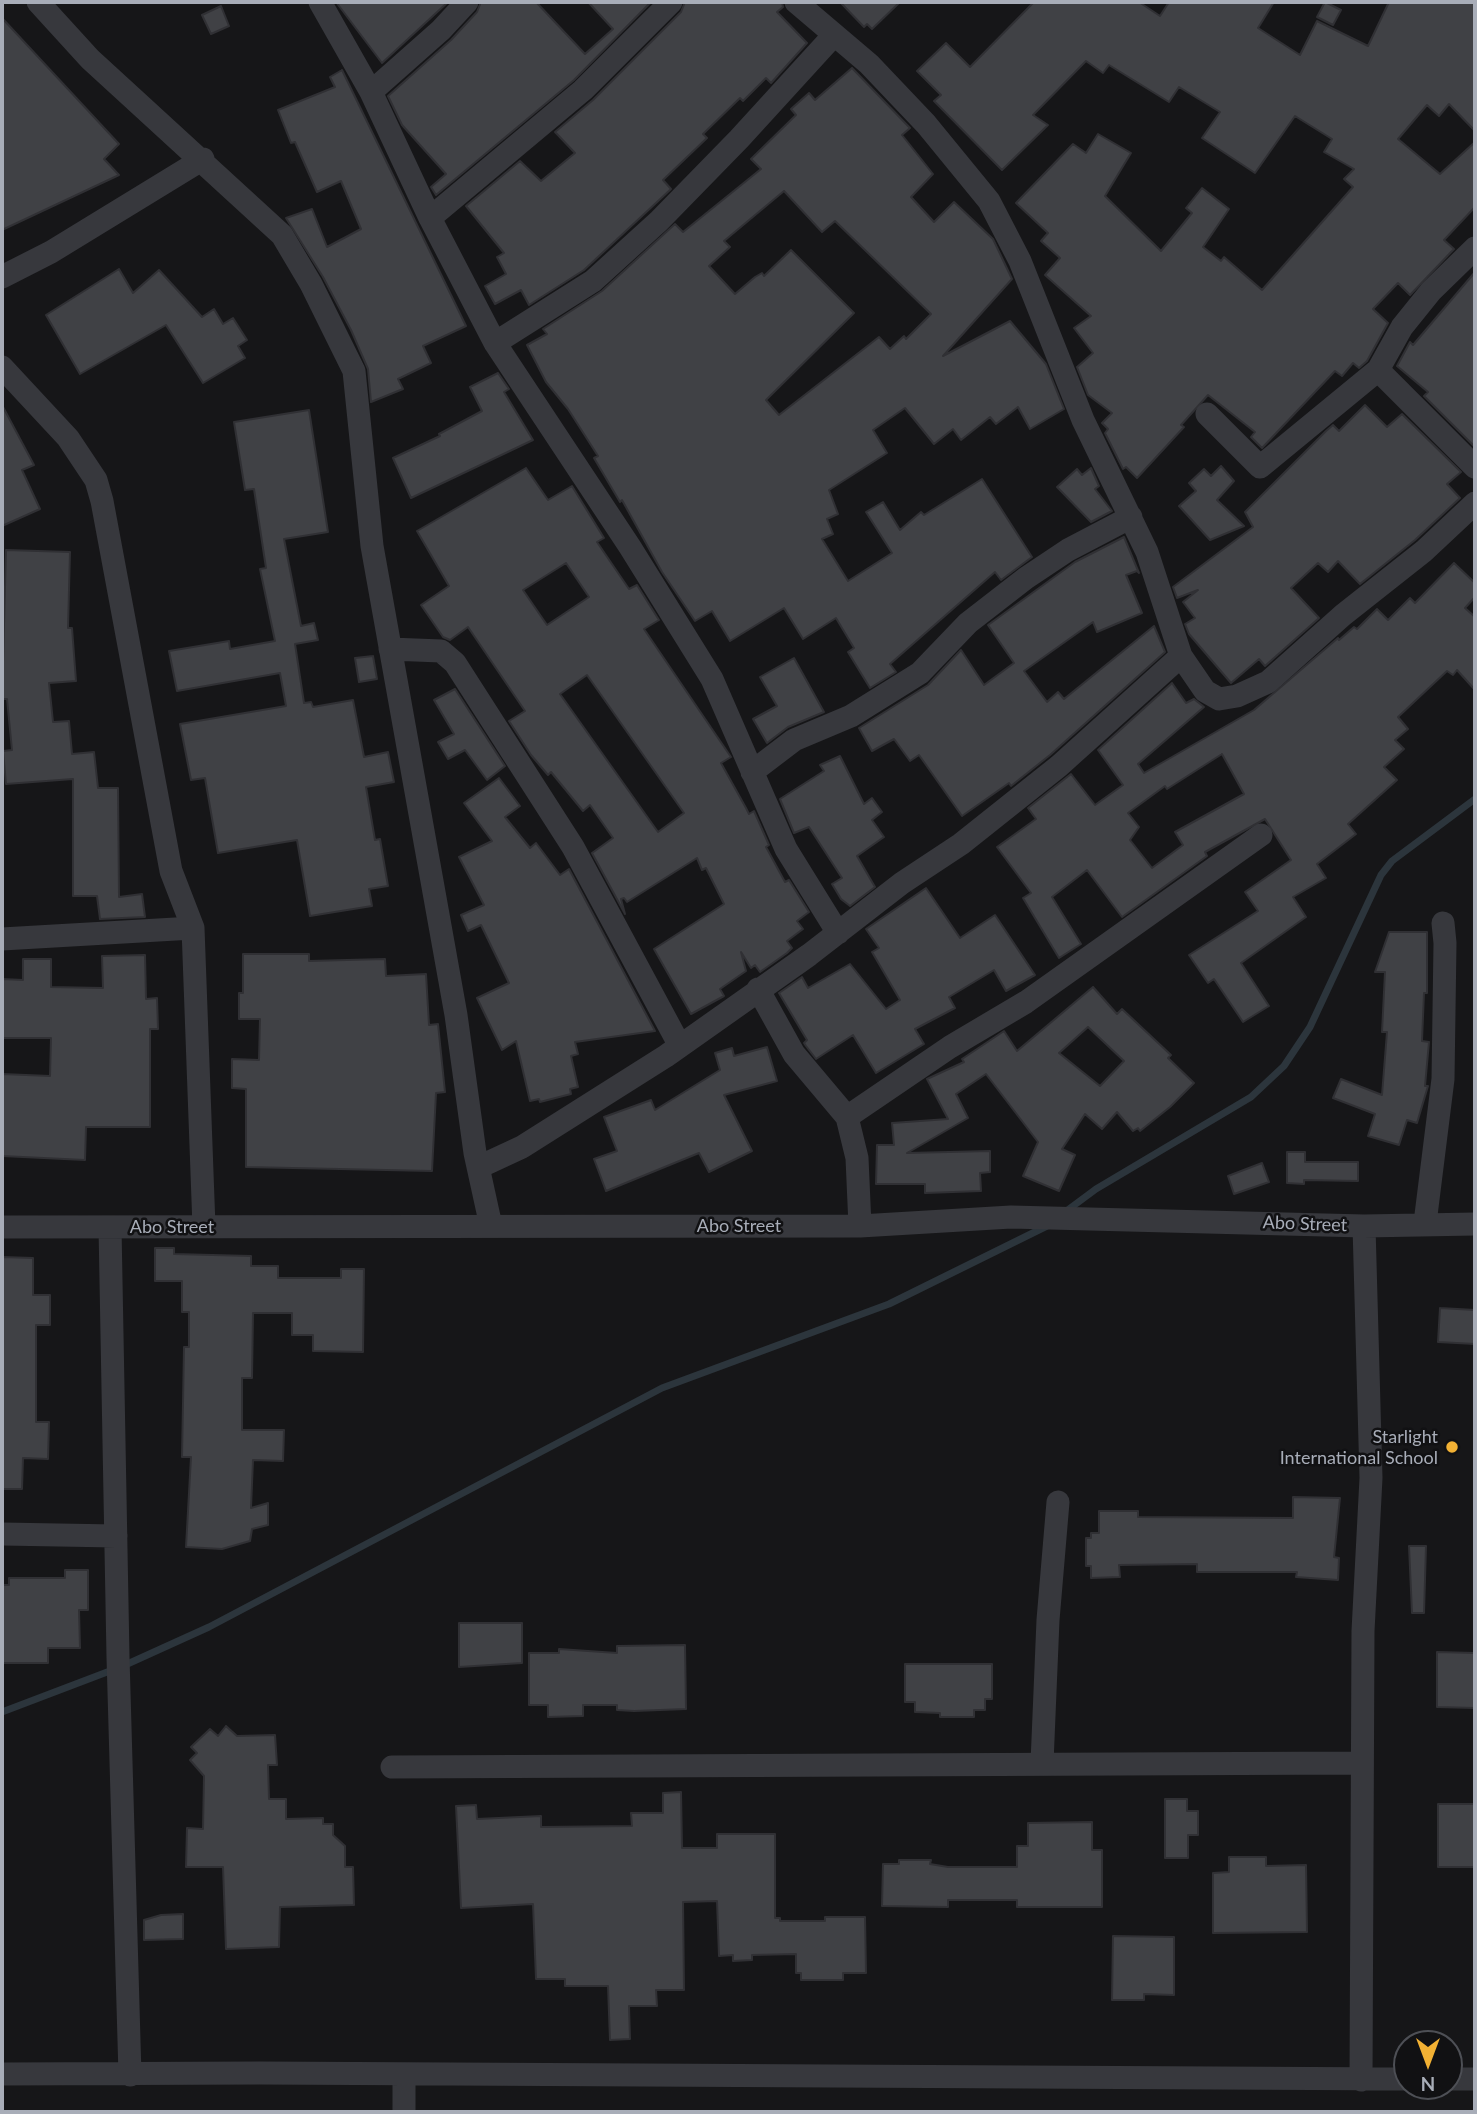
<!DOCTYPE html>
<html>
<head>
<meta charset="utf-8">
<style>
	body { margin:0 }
	#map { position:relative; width:1477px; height:2114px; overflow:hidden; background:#161618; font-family:Lato,sans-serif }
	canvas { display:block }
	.frame { position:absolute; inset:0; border:4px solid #a8adb8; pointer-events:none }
	.north { position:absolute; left:1393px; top:2030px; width:70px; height:70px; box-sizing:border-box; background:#111113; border:2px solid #4d4f55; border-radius:50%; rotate:180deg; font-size:19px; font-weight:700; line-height:28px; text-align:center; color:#a8adb8 }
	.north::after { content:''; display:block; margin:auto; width:24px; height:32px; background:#f2b134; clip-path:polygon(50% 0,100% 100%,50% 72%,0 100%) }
</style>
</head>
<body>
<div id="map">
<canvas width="1477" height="2114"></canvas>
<div class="frame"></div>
<div class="north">N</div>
</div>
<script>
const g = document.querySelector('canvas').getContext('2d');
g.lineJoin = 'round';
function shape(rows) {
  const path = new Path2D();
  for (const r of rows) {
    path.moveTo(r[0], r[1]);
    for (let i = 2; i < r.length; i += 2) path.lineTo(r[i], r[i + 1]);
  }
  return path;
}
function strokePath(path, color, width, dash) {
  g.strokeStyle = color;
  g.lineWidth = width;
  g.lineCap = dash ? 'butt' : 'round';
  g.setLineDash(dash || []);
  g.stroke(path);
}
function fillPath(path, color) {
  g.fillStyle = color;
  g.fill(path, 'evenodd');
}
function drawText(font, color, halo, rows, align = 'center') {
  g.font = font + ' Lato,sans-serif';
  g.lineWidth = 5;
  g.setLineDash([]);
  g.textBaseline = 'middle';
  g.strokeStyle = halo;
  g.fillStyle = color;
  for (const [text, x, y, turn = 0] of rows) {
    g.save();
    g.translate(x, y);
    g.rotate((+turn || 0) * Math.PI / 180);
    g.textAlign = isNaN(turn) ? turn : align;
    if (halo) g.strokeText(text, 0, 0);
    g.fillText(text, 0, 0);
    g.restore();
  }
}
strokePath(shape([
	[1065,1212,1096,1189,1251,1097,1284,1066,1310,1027,1381,875,1392,861,1475,799],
	[2,1712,123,1666,209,1627,662,1388,889,1304,1047,1226]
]), '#2c353c', 7);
const building = shape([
	[336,2,448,2,382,63,336,2],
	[481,2,536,2,585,54,613,29,588,2,651,2,574,80,436,195,431,187,446,174,402,125,388,96,451,40,477,12,481,2],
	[685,2,782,2,783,7,777,12,807,43,771,83,766,78,743,101,740,98,703,134,707,138,663,180,671,189,584,270,529,305,521,290,495,304,485,286,506,274,497,257,504,253,466,206,520,161,541,181,575,153,555,132,593,100,681,12,685,2],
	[840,2,900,2,872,29,867,24,864,27,840,2],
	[1034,2,1139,2,1160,16,1169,2,1274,2,1258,28,1300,55,1317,21,1368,46,1389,2,1475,2,1475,131,1449,104,1439,116,1427,105,1398,139,1440,174,1475,142,1475,207,1444,240,1454,249,1410,295,1398,283,1373,309,1388,323,1367,361,1359,368,1353,363,1342,376,1335,371,1262,448,1251,437,1255,432,1208,395,1181,425,1184,427,1137,478,1126,467,1123,469,1105,433,1108,429,1102,423,1112,413,1088,395,1077,367,1093,353,1074,328,1091,316,1045,275,1060,258,1041,241,1048,233,1016,203,1073,144,1086,153,1098,134,1131,153,1105,196,1161,251,1192,213,1186,208,1202,188,1229,209,1203,247,1221,261,1224,257,1262,290,1353,187,1344,179,1354,169,1324,152,1332,139,1295,116,1255,173,1202,138,1220,112,1179,87,1169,102,1109,65,1103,73,1086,61,1033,115,1048,125,1002,170,934,101,941,95,917,71,946,43,970,67,1034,2],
	[1325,2,1341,10,1333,25,1317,17,1325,2],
	[221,6,229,26,211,34,202,15,221,6],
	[2,18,119,144,104,159,119,175,2,230,2,18],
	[852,68,910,128,902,135,933,174,911,197,934,222,954,202,993,239,1012,279,943,356,1010,321,1046,364,1064,409,1030,429,1018,407,996,424,990,417,961,440,953,429,934,444,905,408,873,430,887,453,829,490,838,514,827,519,833,534,822,539,848,581,892,553,866,512,883,502,900,530,921,512,924,515,982,479,1032,557,1001,580,995,572,890,664,896,672,870,688,848,652,854,648,836,618,803,639,784,608,730,641,712,611,695,621,662,572,622,500,620,502,594,458,598,456,568,409,546,382,527,345,547,334,543,329,602,291,675,224,683,232,761,169,751,159,796,115,791,109,809,93,815,100,852,68],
	[784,191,822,232,835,221,931,314,906,339,904,336,890,349,879,337,779,415,766,400,854,313,791,250,764,276,762,273,755,277,735,294,709,266,730,247,724,241,784,191],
	[342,70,466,326,423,346,431,363,398,379,403,389,371,402,368,369,351,330,323,277,286,218,312,209,327,247,361,229,341,181,317,192,295,142,291,143,278,110,335,87,330,77,342,70],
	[119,269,133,293,159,270,202,317,214,309,223,324,233,318,247,340,238,346,245,358,203,383,166,325,80,374,46,315,119,269],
	[1475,272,1475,447,1424,396,1428,392,1397,366,1410,342,1413,345,1475,272],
	[498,373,509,389,504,392,533,440,411,498,393,458,440,436,439,434,482,411,470,387,498,373],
	[2,405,34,465,22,470,40,509,2,526,2,405],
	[1365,405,1387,427,1402,414,1461,472,1447,484,1460,498,1415,540,1360,584,1338,561,1328,572,1318,563,1291,588,1319,618,1265,666,1259,659,1231,683,1189,634,1185,624,1195,618,1183,602,1198,590,1177,598,1173,587,1253,527,1245,512,1326,431,1333,425,1339,431,1365,405],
	[309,410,328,532,284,539,301,626,314,623,318,640,295,644,304,703,311,702,313,707,353,700,364,757,388,752,394,782,366,787,375,840,380,839,388,886,369,889,372,906,310,916,297,840,218,853,205,778,191,780,180,724,286,706,280,673,177,691,169,651,229,641,230,649,275,641,260,569,266,568,254,489,245,490,234,422,309,410],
	[1221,466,1234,481,1217,500,1244,526,1210,540,1179,506,1196,491,1189,483,1204,469,1211,476,1221,466],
	[526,468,548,500,572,486,604,538,597,542,629,589,637,585,659,620,644,629,731,757,721,763,746,808,749,814,754,811,769,845,766,847,785,882,789,880,809,912,797,921,803,929,787,941,792,948,787,953,760,972,755,965,751,968,741,952,746,971,720,989,724,996,691,1014,654,949,724,904,706,868,702,870,697,858,627,902,624,898,621,899,625,914,592,853,613,838,590,805,583,811,551,772,548,775,531,755,509,721,525,711,468,627,450,640,443,637,421,605,449,586,417,531,526,468],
	[566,563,589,597,547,625,523,590,566,563],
	[587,675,684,813,658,832,560,694,587,675],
	[1091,468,1099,486,1095,489,1112,511,1091,522,1057,487,1077,469,1082,475,1091,468],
	[1124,537,1139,573,1137,571,1126,575,1142,613,1097,632,1093,622,1024,671,1047,702,1058,692,1064,699,1154,626,1165,652,1050,755,1011,786,1009,783,962,816,919,755,910,761,894,739,872,751,859,728,928,685,961,650,984,685,1014,663,988,625,1075,562,1124,537],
	[6,550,70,552,68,628,72,628,76,681,49,683,53,722,69,721,72,754,94,752,98,788,118,788,119,897,142,894,145,917,100,919,97,896,73,896,73,779,6,784,3,751,12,750,7,699,2,699,6,550],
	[1454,563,1475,583,1475,597,1465,608,1475,617,1475,690,1457,670,1453,675,1447,671,1398,717,1408,729,1395,740,1404,749,1384,767,1397,780,1348,824,1356,834,1317,864,1326,878,1293,897,1306,917,1241,963,1269,1006,1243,1022,1214,979,1208,983,1189,955,1258,911,1245,892,1291,860,1265,819,1205,852,1207,856,1122,917,1087,870,1052,897,1081,944,1059,958,1023,898,1031,893,997,847,1036,819,1028,808,1071,774,1095,805,1123,785,1098,750,1172,683,1186,703,1194,699,1204,707,1138,764,1144,773,1254,710,1338,638,1339,640,1354,627,1357,629,1377,609,1388,620,1410,598,1415,603,1454,563],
	[1222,754,1244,794,1175,832,1183,845,1152,868,1130,840,1139,827,1128,813,1165,786,1167,789,1222,754],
	[373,656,377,679,359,682,355,658,373,656],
	[794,658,824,712,788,727,767,743,753,719,777,706,760,677,794,658],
	[455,689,505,766,487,780,465,750,448,759,438,742,454,734,434,700,455,689],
	[840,756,864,804,872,798,882,812,872,820,884,837,857,856,875,887,850,906,841,899,832,884,842,878,809,827,794,833,780,799,824,771,820,765,840,756],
	[499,778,520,806,505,817,530,848,536,843,560,875,569,869,655,1031,575,1042,578,1054,571,1056,578,1087,570,1089,571,1094,540,1102,539,1099,530,1101,516,1041,502,1050,477,998,509,983,481,925,468,931,461,915,484,905,459,857,492,841,464,803,499,778],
	[926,888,960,938,995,915,1035,975,1006,991,994,970,949,997,955,1008,915,1029,924,1044,876,1073,853,1035,816,1059,806,1046,804,1043,807,1040,779,993,802,977,808,988,850,964,886,1009,900,1000,872,952,879,948,866,929,926,888],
	[1389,932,1427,932,1427,993,1424,993,1422,1041,1429,1042,1425,1086,1428,1086,1417,1123,1407,1120,1399,1145,1368,1136,1375,1114,1333,1098,1341,1079,1382,1095,1387,1032,1382,1032,1385,972,1375,972,1389,932],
	[243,954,309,954,309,961,385,959,386,976,426,974,429,1025,438,1024,445,1092,436,1093,432,1171,246,1167,246,1089,232,1088,232,1059,259,1060,260,1019,239,1019,239,993,243,993,243,954],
	[145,955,146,999,157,998,158,1029,150,1029,150,1127,86,1127,85,1160,2,1156,2,1074,50,1076,51,1038,2,1038,2,979,23,980,23,959,51,959,51,987,103,988,102,956,145,955],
	[1093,987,1117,1014,1122,1009,1171,1055,1168,1058,1194,1083,1170,1107,1140,1131,1138,1128,1133,1131,1117,1112,1102,1129,1085,1114,1062,1149,1075,1155,1059,1191,1023,1176,1038,1142,986,1074,956,1094,968,1118,907,1153,990,1151,990,1172,980,1173,981,1191,925,1193,925,1184,876,1184,877,1145,894,1145,892,1123,948,1119,927,1079,964,1062,962,1059,1004,1031,1017,1051,1093,987],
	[1088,1027,1124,1061,1100,1086,1059,1053,1088,1027],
	[767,1047,777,1081,724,1095,752,1151,709,1172,699,1153,606,1191,594,1159,617,1151,604,1117,651,1100,655,1110,720,1070,715,1053,732,1048,734,1056,767,1047],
	[1287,1152,1305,1152,1305,1162,1358,1162,1358,1181,1304,1180,1304,1184,1287,1183,1287,1152],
	[1262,1163,1269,1182,1234,1194,1228,1176,1262,1163],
	[155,1248,174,1248,174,1254,251,1256,251,1266,278,1266,278,1278,341,1278,341,1269,364,1269,363,1352,313,1351,313,1335,292,1335,292,1313,253,1313,252,1378,242,1378,242,1430,284,1430,283,1461,253,1460,251,1508,268,1503,268,1525,252,1529,250,1541,222,1549,186,1547,191,1457,182,1457,183,1403,184,1347,189,1347,189,1312,182,1312,182,1281,155,1281,155,1248],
	[2,1257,33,1258,33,1295,50,1295,50,1325,36,1325,36,1422,49,1422,48,1459,23,1458,22,1489,2,1489,2,1257],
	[1440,1308,1475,1310,1475,1344,1438,1342,1440,1308],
	[1293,1497,1340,1498,1334,1557,1339,1558,1338,1580,1296,1577,1297,1572,1197,1572,1197,1564,1119,1565,1120,1577,1091,1578,1091,1566,1086,1566,1086,1538,1091,1538,1091,1533,1099,1533,1099,1511,1138,1511,1138,1517,1293,1518,1293,1497],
	[1409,1546,1426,1546,1424,1613,1412,1613,1409,1546],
	[65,1570,88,1570,88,1610,79,1610,80,1648,48,1648,48,1663,2,1663,2,1585,9,1585,9,1578,65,1578,65,1570],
	[459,1623,522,1623,522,1663,459,1667,459,1623],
	[685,1645,686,1709,634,1711,617,1710,617,1705,583,1705,583,1716,548,1717,548,1705,529,1705,529,1653,559,1653,559,1649,617,1653,617,1646,685,1645],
	[1437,1652,1475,1653,1475,1708,1437,1707,1437,1652],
	[905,1664,992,1664,992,1699,985,1699,985,1710,974,1710,974,1717,940,1717,940,1713,915,1712,915,1702,905,1702,905,1664],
	[226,1726,237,1736,275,1735,277,1765,268,1765,269,1799,286,1799,286,1819,323,1818,323,1824,333,1824,333,1835,345,1846,345,1867,353,1867,354,1905,280,1907,279,1947,226,1949,223,1867,186,1867,187,1828,203,1829,204,1776,190,1760,197,1753,191,1747,210,1729,218,1736,226,1726],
	[681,1792,682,1848,717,1848,717,1834,775,1834,775,1918,780,1918,780,1921,825,1921,825,1917,865,1917,866,1973,843,1973,843,1980,801,1980,801,1973,796,1973,796,1954,752,1955,752,1960,733,1961,733,1955,719,1956,717,1901,683,1902,684,1990,656,1990,657,2006,629,2006,630,2039,610,2040,608,1986,565,1986,565,1979,536,1979,533,1904,461,1908,456,1806,476,1805,477,1819,541,1816,541,1827,632,1826,631,1813,663,1813,663,1793,681,1792],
	[1165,1799,1187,1799,1187,1811,1198,1811,1198,1835,1188,1835,1188,1858,1165,1858,1165,1799],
	[1438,1804,1475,1804,1475,1867,1438,1867,1438,1804],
	[1092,1822,1092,1850,1102,1850,1102,1907,1017,1907,1017,1900,948,1900,948,1907,882,1906,883,1864,899,1864,899,1860,931,1860,930,1864,948,1867,1017,1867,1017,1846,1028,1846,1028,1823,1092,1822],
	[1229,1857,1266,1857,1266,1866,1306,1865,1307,1932,1213,1933,1213,1873,1229,1872,1229,1857],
	[183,1914,183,1939,144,1940,144,1920,161,1915,183,1914],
	[1113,1936,1174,1937,1174,1995,1144,1994,1144,2000,1112,2000,1113,1936]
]);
fillPath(building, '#404145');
strokePath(building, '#303034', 2);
strokePath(shape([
	[38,2,90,59,282,235,311,284,354,371,372,546,456,1015,475,1153,491,1226],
	[320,2,371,92,430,218,495,343,630,547,712,679,786,849,838,933],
	[796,2,869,64,926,124,989,201,1020,261,1083,420,1147,552,1181,656,1205,691,1219,699,1237,696,1268,682,1343,615,1424,551,1475,503],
	[371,92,441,30,467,2],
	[430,218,583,90,671,2],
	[2,277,51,252,203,159],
	[495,343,593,281,659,221,739,139,834,35],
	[2,367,68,438,96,480,102,501,171,871,193,928,204,1227],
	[1378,370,1475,467],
	[1207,414,1260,467,1378,370,1402,327,1431,291,1475,248],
	[390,649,441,651,455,663,573,847,680,1046],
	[752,772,794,740,851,716,920,673,968,623,1026,578,1068,550,1131,517],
	[2,939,193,928],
	[758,989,794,1054,847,1117,857,1158,860,1226],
	[847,1117,950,1047,1026,1002,1261,835],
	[479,1167,522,1147,666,1056,809,955,902,883,961,844,1059,766,1181,656],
	[1425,1223,1443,1079,1445,943,1443,923],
	[2,1227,860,1226,1011,1217,1364,1226,1475,1224],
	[110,1227,118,1657,130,2075],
	[2,1534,116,1536],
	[1042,1763,1048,1620,1058,1502],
	[392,1767,1362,1763],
	[2,2074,260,2073,1407,2079],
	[1449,2079,1475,2079],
	[1361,2080,1363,1631,1371,1478,1364,1226],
	[404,2112,404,2074]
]), '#37383d', 23);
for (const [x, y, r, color] of [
	[1452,1447,7,"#f2b134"]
]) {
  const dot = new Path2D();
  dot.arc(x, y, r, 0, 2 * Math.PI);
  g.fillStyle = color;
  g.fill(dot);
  strokePath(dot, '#111113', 2.5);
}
drawText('18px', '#a8adb8', '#111113', [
	["Abo Street",1305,1224,2],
	["Abo Street",739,1226],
	["Abo Street",172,1227]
]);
drawText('18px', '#a8adb8', '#111113', [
	["Starlight",1438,1437],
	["International School",1438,1458]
], 'right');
</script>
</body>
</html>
